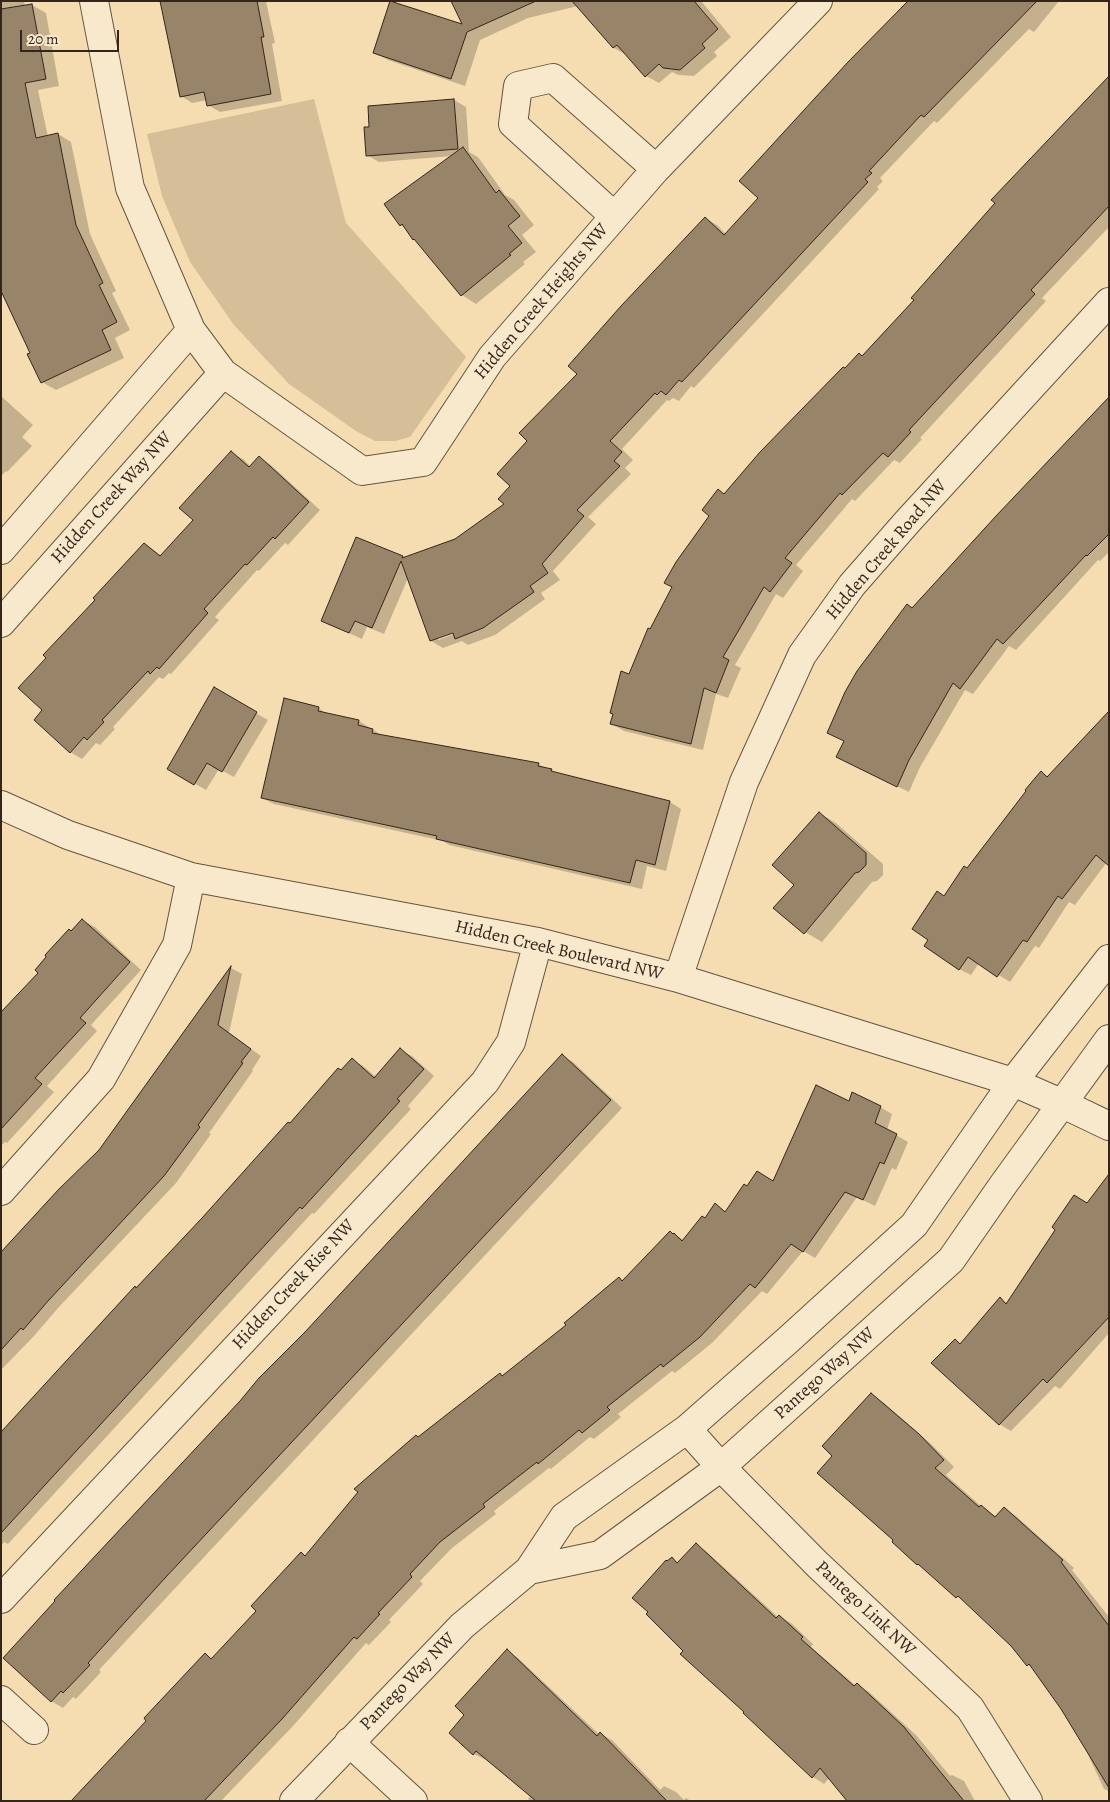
<!DOCTYPE html>
<html>
<head>
<meta charset="utf-8">
<style>
	body { margin:0 }
	#map { position:relative; width:1110px; height:1802px; overflow:hidden; background:#f6ddb1; font-family:Alegreya,serif }
	canvas { display:block }
	.frame { position:absolute; inset:0; border:2px solid #33251b; pointer-events:none }
	.scale { position:absolute; left:20px; top:30px; width:99px; height:22px; box-sizing:border-box; border:2px solid #33251b; border-top:0; padding-left:6px; font-size:15px; line-height:18px; white-space:nowrap; color:#33251b; -webkit-text-stroke:4px #f9e9cc; paint-order:stroke }
</style>
</head>
<body>
<div id="map">
<canvas width="1110" height="1802"></canvas>
<div class="frame"></div>
<div class="scale">20 m</div>
</div>
<script>
const g = document.querySelector('canvas').getContext('2d');
g.lineJoin = 'round';
function fillPath(path, color) {
  g.fillStyle = color;
  g.fill(path, 'evenodd');
}
function shape(rows) {
  const path = new Path2D();
  for (const r of rows) {
    path.moveTo(r[0], r[1]);
    for (let i = 2; i < r.length; i += 2) path.lineTo(r[i], r[i + 1]);
  }
  return path;
}
function strokePath(path, color, width, dash) {
  g.strokeStyle = color;
  g.lineWidth = width;
  g.lineCap = dash ? 'butt' : 'round';
  g.setLineDash(dash || []);
  g.stroke(path);
}
function drawText(font, color, halo, rows, align = 'center') {
  g.font = font + ' Alegreya,serif';
  g.lineWidth = 4;
  g.setLineDash([]);
  g.textBaseline = 'middle';
  g.strokeStyle = halo;
  g.fillStyle = color;
  for (const [text, x, y, turn = 0] of rows) {
    g.save();
    g.translate(x, y);
    g.rotate((+turn || 0) * Math.PI / 180);
    g.textAlign = isNaN(turn) ? turn : align;
    if (halo) g.strokeText(text, 0, 0);
    g.fillText(text, 0, 0);
    g.restore();
  }
}
fillPath(shape([
	[314,99,346,223,466,357,410,437,395,441,375,441,356,431,289,384,234,325,190,262,162,196,147,134]
]), '#d5be98');
fillPath(shape([
	[1,1,24,1,25,6,32,5,46,13,59,86,38,90,48,137,58,134,71,142,90,234,116,291,112,293,130,330,115,338,124,358,56,390,42,382,29,355,32,354,1,288],
	[162,1,266,1,275,43,272,44,282,101,220,112,208,105,207,100,192,103,181,96],
	[453,1,701,1,731,37,714,52,717,56,694,76,678,75,672,72,659,83,646,76,627,55,614,48,578,6,528,18,480,40,465,86,388,60,374,53,464,26],
	[908,1,1059,1,1034,32,1029,29,937,123,934,121,880,178,883,181,877,187,879,189,694,388,691,386,679,401,673,398,669,401,667,400,622,449,633,460,625,468,631,474,588,517,596,524,553,571,560,580,541,593,545,599,495,635,468,645,462,641,443,648,431,641,408,578,384,634,367,627,362,639,322,621,402,557,404,558,456,540,506,504,529,441,579,374,705,218,717,225,726,234,760,198],
	[459,629,459,632,438,640,438,637],
	[1109,78,1109,227,1042,298,1046,301,920,438,922,439,900,463,894,460,855,501,852,499,796,565,803,571,783,598,776,594,735,665,741,668,728,698,716,694,703,750,624,731,612,724,630,675,650,631,725,495,846,369,863,357,916,300],
	[454,100,466,107,469,152,478,157,505,195,514,200,534,225,522,235,536,252,523,262,525,264,476,304,462,295,406,228,400,225,453,156,379,162,367,155],
	[1,396,33,425,22,437,32,446,7,472,6,471,1,476],
	[1109,399,1109,552,1100,561,1098,560,1016,650,1009,646,973,694,965,690,920,767,909,792,849,763,912,609],
	[231,453,243,459,251,467,259,458,271,465,320,510,288,545,285,543,259,571,257,570,215,617,219,620,171,674,169,673,163,679,159,677,113,727,115,729,100,745,96,743,82,759,70,752,44,710,97,600,145,544,162,556,195,520],
	[214,689,268,720,234,777,219,769,206,790,168,768],
	[318,708,329,715,359,721,383,736,538,764,559,774,670,802,681,809,666,871,647,866,642,889,449,845,443,841,274,804,262,798],
	[1041,772,1049,777,1107,862,1075,905,1069,902,1039,948,1035,946,1010,982,979,963,971,975,959,969,930,940,945,897,968,870],
	[819,813,836,823,883,864,883,875,877,881,872,882,822,942,805,932,796,884],
	[82,920,95,927,141,970,91,1025,97,1031,47,1086,54,1092,7,1143,5,1142,1,1146,1,1016,40,973,72,931],
	[231,968,242,974,229,1033,261,1056,252,1070,253,1071,209,1133,211,1134,176,1183,59,1307,34,1336,1,1370,1,1254,100,1151],
	[400,1050,412,1056,434,1076,408,1106,411,1109,314,1214,312,1213,277,1251,8,1544,4,1542,1,1546,1,1434,203,1219,339,1069,342,1071,352,1060,363,1066,376,1077],
	[562,1056,573,1062,622,1108,99,1670,101,1672,76,1699,73,1697,63,1708,51,1701,306,1333],
	[849,1103,880,1107,892,1114,887,1130,908,1142,896,1170,892,1168,875,1206,857,1197,815,1258,803,1251,767,1294,762,1291,712,1343,675,1373,672,1371,618,1414,621,1417,594,1439,590,1437,551,1469,549,1468,494,1511,496,1514,452,1548,420,1581,423,1584,389,1620,391,1622,369,1645,366,1643,293,1726,221,1801,76,1801,205,1654,213,1659,306,1557,418,1437,503,1377,568,1325,619,1279,624,1281,674,1234,684,1240,706,1219,715,1205,727,1212,747,1187,774,1182],
	[1109,1196,1109,1333,1060,1389,1055,1386,1011,1431,999,1424,955,1340,961,1344,1000,1299,1008,1304],
	[872,1395,883,1402,930,1443,954,1467,946,1475,981,1506,997,1517,1005,1509,1016,1516,1074,1568,1072,1570,1109,1617,1109,1791,1104,1789,1089,1757,1091,1756,1062,1708,1033,1668,1028,1665,1011,1645,965,1601,957,1596,895,1540,834,1456],
	[696,1545,707,1552,778,1617,779,1616,791,1623,813,1644,811,1647,856,1686,857,1685,869,1692,916,1735,950,1776,952,1775,964,1781,975,1801,849,1801,829,1778,824,1784,813,1777,685,1651,672,1559,679,1563],
	[507,1651,518,1658,600,1735,601,1734,612,1740,660,1790,664,1786,676,1792,684,1800,686,1798,691,1801,530,1801,528,1799,531,1795,487,1759,486,1760,474,1754,466,1715]
]), '#0003');
const building = shape([
	[160,1,257,1,264,37,261,37,271,94,207,106,204,92,180,97,160,1],
	[390,1,462,24,451,1,536,1,467,32,451,79,373,53,390,1],
	[572,1,694,1,718,29,702,44,705,48,680,70,663,68,659,64,645,77,617,45,613,48,572,1],
	[908,1,1037,1,924,117,921,115,869,171,872,173,865,179,868,182,682,382,679,380,666,395,661,391,657,395,655,393,610,441,622,452,614,461,620,466,577,510,584,516,542,564,548,573,530,586,534,592,483,628,455,639,453,633,430,641,401,561,372,628,355,621,349,633,321,621,356,537,403,556,402,558,455,539,504,504,498,499,510,486,497,474,527,441,519,433,577,374,568,366,621,306,705,217,724,235,758,198,739,181,848,62,908,1],
	[32,4,46,79,25,83,36,138,58,133,76,225,103,283,99,285,117,322,102,330,111,350,41,383,27,354,30,353,1,291,1,9,32,4],
	[1109,76,1109,206,1031,290,1035,294,909,430,911,432,888,457,883,453,842,495,840,493,785,558,792,563,770,592,764,587,723,657,729,660,716,693,704,688,691,744,610,724,613,714,610,713,621,671,629,674,648,628,650,629,672,587,664,583,676,562,709,516,702,510,718,489,724,494,760,452,843,367,845,368,859,353,862,356,914,300,911,298,995,203,991,200,1109,76],
	[454,99,458,149,366,156,364,127,369,127,368,106,454,99],
	[463,147,496,193,499,190,520,216,508,226,522,243,509,254,511,255,461,296,414,239,413,240,402,224,400,226,384,204,463,147],
	[1109,397,1109,534,1087,556,1086,555,1003,644,997,639,960,689,953,683,909,760,897,787,836,757,844,741,827,733,845,692,857,671,907,604,912,608,996,516,1109,397],
	[231,451,249,467,259,456,309,502,275,539,273,537,247,565,245,564,204,609,208,613,159,669,157,667,150,674,148,671,102,720,104,722,87,740,84,737,70,753,34,720,42,710,18,688,46,658,43,655,95,600,93,598,144,543,160,556,193,520,179,508,231,451],
	[214,687,257,712,222,772,207,763,194,785,167,769,214,687],
	[284,698,319,707,318,711,359,720,358,725,373,729,372,733,539,763,538,766,552,769,551,771,670,801,655,865,636,860,630,883,436,839,437,836,261,798,284,698],
	[1109,711,1109,866,1096,855,1062,899,1058,896,1027,942,1023,940,997,977,968,957,959,970,924,946,928,940,912,929,937,891,944,896,964,866,967,868,1026,791,1025,790,1041,771,1047,777,1109,711],
	[819,812,866,853,866,865,859,872,855,873,804,934,773,908,794,885,772,865,819,812],
	[82,919,130,962,80,1018,86,1023,35,1078,42,1084,1,1129,1,1012,38,973,35,970,46,957,45,955,69,929,71,931,82,919],
	[231,966,218,1025,251,1049,241,1062,243,1063,198,1125,200,1127,164,1176,48,1301,23,1330,21,1328,1,1350,1,1252,59,1189,99,1150,231,966],
	[400,1048,424,1069,397,1099,400,1101,302,1209,300,1207,266,1244,1,1533,1,1432,135,1286,136,1288,202,1218,288,1122,290,1123,338,1068,341,1070,352,1058,374,1078,400,1048],
	[562,1054,611,1100,165,1578,88,1663,90,1665,63,1693,61,1691,51,1702,3,1658,55,1601,54,1600,240,1401,259,1378,305,1332,562,1054],
	[816,1085,849,1101,852,1092,881,1106,875,1123,897,1134,884,1164,880,1162,863,1200,845,1192,803,1252,791,1244,755,1288,750,1284,700,1337,663,1367,661,1364,607,1407,610,1410,582,1433,579,1430,538,1464,537,1462,483,1504,485,1507,440,1542,410,1574,412,1577,378,1613,380,1614,357,1639,354,1637,282,1719,204,1801,71,1801,146,1721,144,1718,205,1653,211,1659,256,1611,251,1606,301,1552,305,1556,358,1492,354,1489,416,1435,418,1437,500,1373,502,1376,566,1325,564,1323,619,1277,622,1281,670,1231,673,1234,674,1233,682,1241,702,1216,705,1218,715,1203,725,1212,744,1184,747,1186,757,1171,773,1181,816,1085],
	[1109,1174,1109,1317,1047,1383,1043,1379,999,1425,931,1363,955,1339,960,1344,1000,1297,1006,1304,1055,1230,1052,1227,1074,1195,1087,1203,1109,1174],
	[871,1393,919,1434,944,1460,935,1468,979,1507,981,1505,995,1517,1004,1507,1063,1560,1061,1562,1109,1626,1109,1788,1061,1709,1029,1664,1027,1666,1011,1646,958,1596,956,1598,918,1564,917,1565,892,1542,893,1540,817,1473,832,1456,822,1446,871,1393],
	[696,1543,776,1618,779,1615,803,1637,801,1639,854,1686,857,1683,904,1727,964,1801,847,1801,820,1768,812,1778,743,1713,744,1712,680,1654,683,1651,646,1614,648,1612,632,1598,666,1560,667,1561,672,1557,677,1563,696,1543],
	[507,1649,597,1736,600,1732,667,1801,536,1801,476,1751,473,1755,449,1733,464,1715,455,1706,507,1649]
]);
fillPath(building, '#988569');
strokePath(building, '#33251b', 1);
const minor = shape([
	[94,1,130,188,191,330,223,373,362,471,423,462,492,357,656,169,818,1],
	[614,216,513,124,518,86,553,78,656,169],
	[1,550,191,330],
	[1,623,223,373],
	[1,805,68,835,191,877,538,942,678,978,1013,1082,1061,1103,1109,1126],
	[678,978,744,782,802,655,852,585,908,521,1109,302],
	[1,1191,101,1079,177,945,191,877],
	[687,1429,721,1467,818,1565,970,1708,1028,1801],
	[529,1570,600,1555,721,1467,951,1260,1003,1185,1109,1039],
	[1,1599,485,1082,511,1042,538,942],
	[1,1700,34,1730],
	[349,1742,413,1801],
	[294,1801,462,1626,529,1570,564,1517,687,1429,788,1340,914,1225,1013,1082,1109,959]
]);
strokePath(minor, '#645340', 30);
strokePath(minor, '#f9e9cc', 28);
drawText('18px', '#33251b', '#f9e9cc', [
	["Hidden Creek Heights NW",542,302,-50],
	["Hidden Creek Way NW",112,498,-48],
	["Hidden Creek Road NW",887,550,-50],
	["Hidden Creek Boulevard NW",559,951,13],
	["Hidden Creek Rise NW",294,1285,-47],
	["Pantego Way NW",825,1374,-42],
	["Pantego Link NW",865,1609,43],
	["Pantego Way NW",408,1682,-46]
]);
</script>
</body>
</html>
